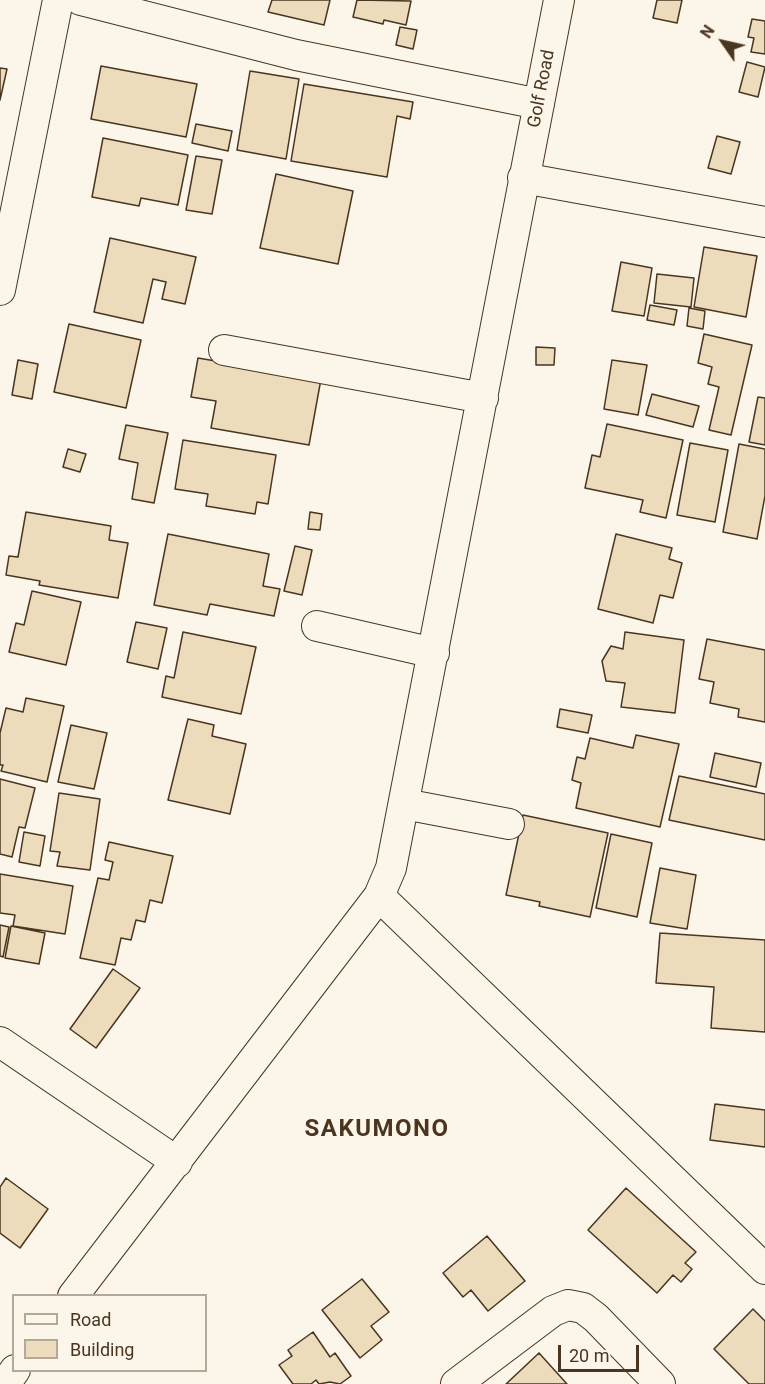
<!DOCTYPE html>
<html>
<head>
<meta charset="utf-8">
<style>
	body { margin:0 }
	#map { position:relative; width:765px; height:1384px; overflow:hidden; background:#fbf6e9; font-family:Roboto,sans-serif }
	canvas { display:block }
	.legend { position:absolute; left:12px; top:1294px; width:195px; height:78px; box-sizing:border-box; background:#fbf6e9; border:2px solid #b4a999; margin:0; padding:8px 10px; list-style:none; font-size:18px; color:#4a3520 }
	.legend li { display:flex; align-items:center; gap:12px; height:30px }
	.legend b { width:30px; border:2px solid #b4a999 }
	.north { position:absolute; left:693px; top:12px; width:60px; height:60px; -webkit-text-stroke:4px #fbf6e9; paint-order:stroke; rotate:304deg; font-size:16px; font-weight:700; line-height:24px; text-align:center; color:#4a3520 }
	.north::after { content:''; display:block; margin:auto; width:21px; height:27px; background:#4a3520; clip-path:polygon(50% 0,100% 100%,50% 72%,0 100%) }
	.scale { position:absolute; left:558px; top:1345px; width:81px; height:27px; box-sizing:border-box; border:3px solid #4a3520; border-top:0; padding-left:8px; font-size:18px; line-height:21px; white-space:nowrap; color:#4a3520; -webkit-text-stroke:4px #fbf6e9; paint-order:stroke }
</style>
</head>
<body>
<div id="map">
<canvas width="765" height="1384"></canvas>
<ul class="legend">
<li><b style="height:8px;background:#fbf6e9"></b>Road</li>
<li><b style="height:16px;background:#ecdcbc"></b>Building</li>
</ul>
<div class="north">N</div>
<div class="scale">20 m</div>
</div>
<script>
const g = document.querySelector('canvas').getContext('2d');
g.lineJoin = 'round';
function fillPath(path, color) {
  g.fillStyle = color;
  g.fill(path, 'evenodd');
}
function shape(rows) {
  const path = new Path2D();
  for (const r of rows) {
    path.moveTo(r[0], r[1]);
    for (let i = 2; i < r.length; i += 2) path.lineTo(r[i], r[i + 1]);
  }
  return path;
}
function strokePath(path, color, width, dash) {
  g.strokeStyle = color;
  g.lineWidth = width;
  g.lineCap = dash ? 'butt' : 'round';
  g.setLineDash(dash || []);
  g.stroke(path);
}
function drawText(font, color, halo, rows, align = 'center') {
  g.font = font + ' Roboto,sans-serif';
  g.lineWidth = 4.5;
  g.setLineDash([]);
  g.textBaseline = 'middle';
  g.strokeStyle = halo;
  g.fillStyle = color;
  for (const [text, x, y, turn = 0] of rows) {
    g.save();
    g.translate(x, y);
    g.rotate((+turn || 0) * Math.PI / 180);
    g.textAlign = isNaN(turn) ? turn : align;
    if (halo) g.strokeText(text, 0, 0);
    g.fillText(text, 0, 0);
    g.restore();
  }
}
const building = shape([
	[272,0,330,0,324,25,268,12,272,0],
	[357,0,411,1,406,25,384,20,383,24,353,17,357,0],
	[657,0,682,0,677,23,653,18,657,0],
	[752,19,765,21,765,54,751,52,754,38,748,37,752,19],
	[400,27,417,30,413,49,396,45,400,27],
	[747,62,765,67,758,97,739,92,747,62],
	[101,66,197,84,186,137,91,119,101,66],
	[0,68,7,69,0,100,0,68],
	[250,71,299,79,286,159,237,150,250,71],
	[304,84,413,102,410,119,397,116,387,177,291,161,304,84],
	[196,124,232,131,228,151,192,143,196,124],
	[717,136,740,142,731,174,708,168,717,136],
	[103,138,188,155,178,205,141,198,139,206,92,197,103,138],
	[196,156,222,160,212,214,186,210,196,156],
	[276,174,353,191,338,264,260,248,276,174],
	[110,238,196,257,185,304,162,299,166,282,153,279,143,323,94,312,110,238],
	[704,247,757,256,746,317,694,307,704,247],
	[621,262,652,268,644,316,612,311,621,262],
	[657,274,694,278,691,307,654,303,657,274],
	[650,305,677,310,674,325,647,320,650,305],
	[689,308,705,311,703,329,687,326,689,308],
	[69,324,141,340,126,408,54,392,69,324],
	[704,334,752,345,731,435,709,430,719,387,708,384,712,367,698,363,704,334],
	[536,347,555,348,554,365,536,365,536,347],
	[198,358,321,379,309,445,211,428,216,401,191,397,198,358],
	[18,360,38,364,32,399,12,395,18,360],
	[612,360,647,365,638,415,604,409,612,360],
	[652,394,699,406,693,427,646,415,652,394],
	[758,397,765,398,765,445,749,442,758,397],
	[607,424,683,440,666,518,640,512,643,500,585,488,592,455,600,457,607,424],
	[126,425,168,433,154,503,132,499,138,463,119,459,126,425],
	[183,440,276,455,268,504,257,502,255,514,206,506,208,494,175,489,183,440],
	[690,443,728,450,715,522,677,515,690,443],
	[739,444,765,449,765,496,757,539,723,532,739,444],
	[68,449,86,454,80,472,63,467,68,449],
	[26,512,111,526,109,540,128,543,118,598,39,585,40,581,6,575,9,556,18,557,26,512],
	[310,512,322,514,320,530,308,529,310,512],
	[168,534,269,554,263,586,280,589,274,616,210,604,207,615,154,605,168,534],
	[616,534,672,548,669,559,682,563,673,598,660,595,653,623,598,609,616,534],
	[295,546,312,550,302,595,284,591,295,546],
	[32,591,81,602,66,665,9,652,16,623,24,625,32,591],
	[136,622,167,628,158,669,127,662,136,622],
	[183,632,256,647,241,714,162,697,166,676,174,678,183,632],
	[625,632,684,640,675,713,621,707,625,683,606,681,602,661,611,646,623,649,625,632],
	[707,639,765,650,765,722,738,717,739,709,710,703,714,682,699,679,707,639],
	[26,698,64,706,47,782,1,771,3,765,0,765,0,733,6,708,23,712,26,698],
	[560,709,592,715,588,733,557,727,560,709],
	[188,719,214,725,212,736,246,744,230,814,168,800,188,719],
	[71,725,107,733,94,789,58,782,71,725],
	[636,735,679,744,660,827,576,808,581,783,572,780,577,757,585,759,590,738,633,748,636,735],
	[715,753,761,763,756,787,710,777,715,753],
	[679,776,765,794,765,840,669,820,679,776],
	[0,779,35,788,25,828,19,827,12,857,0,854,0,779],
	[59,793,100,799,90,870,57,866,60,852,50,851,59,793],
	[523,815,608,833,590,917,539,906,540,902,506,895,523,815],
	[24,832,45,836,40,866,19,862,24,832],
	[611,834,652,843,637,917,596,908,611,834],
	[109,842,173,856,162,903,150,900,145,922,136,920,131,940,121,938,115,965,80,958,98,878,109,880,113,862,105,860,109,842],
	[660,868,696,875,687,929,650,923,660,868],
	[0,874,73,886,65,934,13,926,15,915,0,913,0,874],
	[0,925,9,927,3,957,0,956,0,925],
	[11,926,45,933,39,964,5,958,11,926],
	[660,933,765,940,765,1032,711,1028,714,987,656,983,660,933],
	[113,969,140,988,96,1048,70,1029,113,969],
	[715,1104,765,1110,765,1147,710,1140,715,1104],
	[6,1178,48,1209,20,1248,0,1233,0,1187,6,1178],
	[626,1188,696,1252,685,1263,692,1269,681,1282,673,1275,657,1293,588,1230,626,1188],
	[487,1236,525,1281,488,1311,471,1290,463,1297,443,1273,487,1236],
	[362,1279,389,1312,371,1326,382,1340,360,1358,322,1310,362,1279],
	[753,1309,765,1321,765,1384,749,1384,714,1349,753,1309],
	[313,1332,330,1357,335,1353,351,1376,340,1384,330,1382,319,1384,316,1380,311,1384,293,1384,279,1365,292,1356,288,1350,313,1332],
	[539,1353,567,1384,506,1384,539,1353]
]);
fillPath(building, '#ecdcbc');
strokePath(building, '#4a3520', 1.5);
const minor = shape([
	[81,0,296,55,539,104],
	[523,178,765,222],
	[0,290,58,0],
	[224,350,483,398],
	[317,626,434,653],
	[404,804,509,824],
	[379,896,765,1269],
	[0,1042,177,1162],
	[73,1296,379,896,391,868,559,0],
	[5,1384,15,1370],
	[456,1384,553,1311,568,1305,583,1308,596,1318,660,1384]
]);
strokePath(minor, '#4a3520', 32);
strokePath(minor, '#fbf6e9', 30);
drawText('18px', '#4a3520', '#fbf6e9', [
	["Golf Road",542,89,-79]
]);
g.letterSpacing = '1.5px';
drawText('bold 24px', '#4a3520', '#fbf6e9', [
	["SAKUMONO",377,1130]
]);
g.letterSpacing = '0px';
</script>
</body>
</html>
